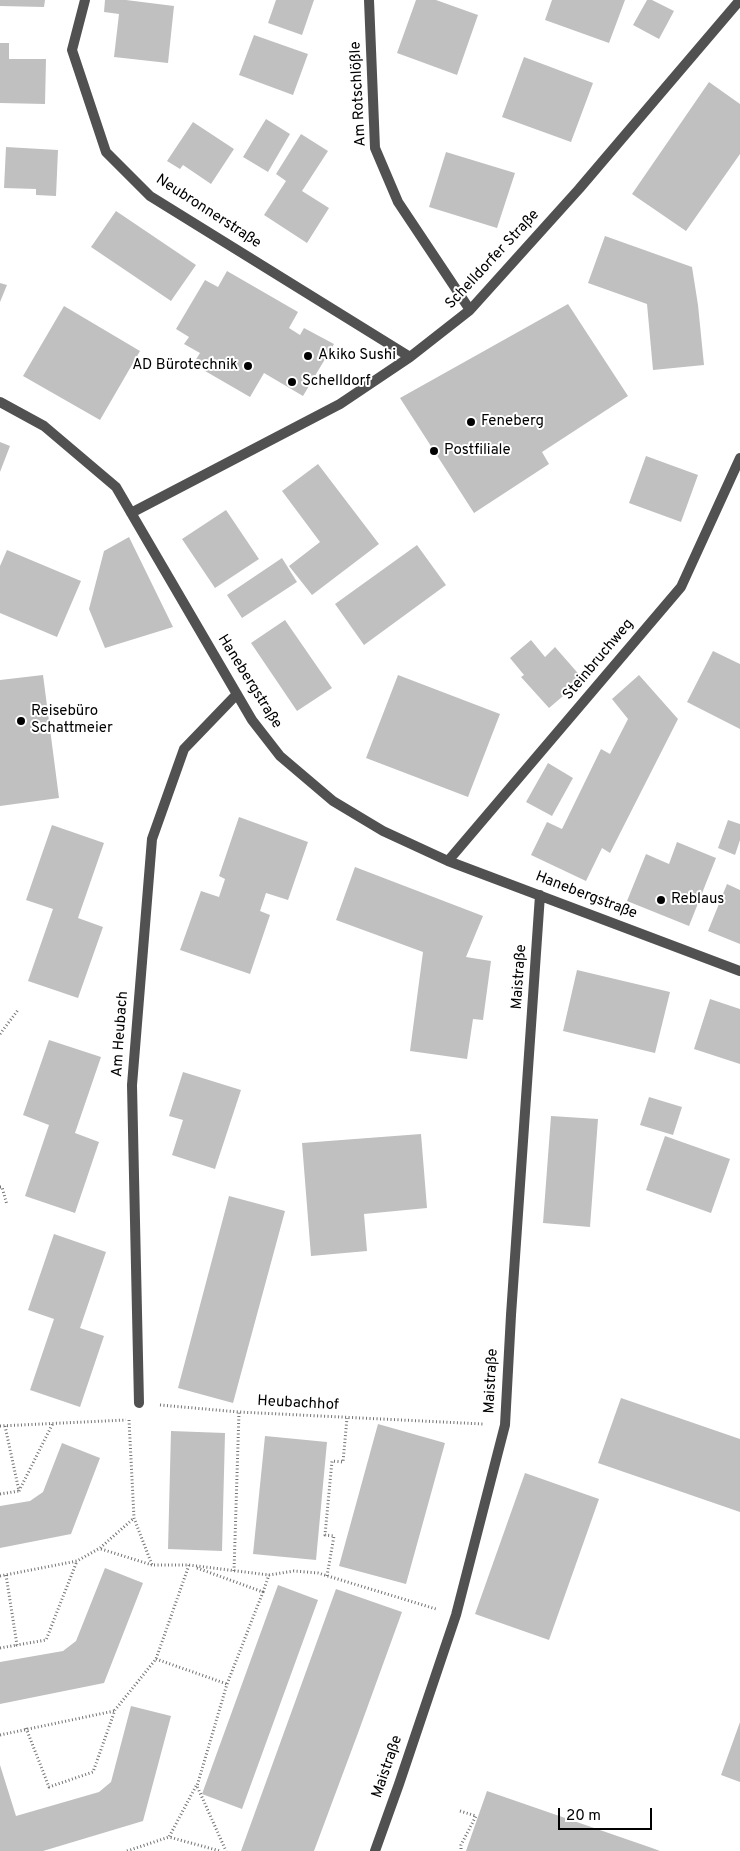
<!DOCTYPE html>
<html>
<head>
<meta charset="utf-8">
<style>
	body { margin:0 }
	#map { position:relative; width:740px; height:1851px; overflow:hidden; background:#fff; font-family:Overpass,sans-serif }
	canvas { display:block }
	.scale { position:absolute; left:558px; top:1808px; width:94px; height:22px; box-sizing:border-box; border:2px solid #000; border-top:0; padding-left:6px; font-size:15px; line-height:18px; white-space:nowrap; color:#000; -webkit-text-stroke:4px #fff; paint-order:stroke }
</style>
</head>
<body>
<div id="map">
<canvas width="740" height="1851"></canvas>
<div class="scale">20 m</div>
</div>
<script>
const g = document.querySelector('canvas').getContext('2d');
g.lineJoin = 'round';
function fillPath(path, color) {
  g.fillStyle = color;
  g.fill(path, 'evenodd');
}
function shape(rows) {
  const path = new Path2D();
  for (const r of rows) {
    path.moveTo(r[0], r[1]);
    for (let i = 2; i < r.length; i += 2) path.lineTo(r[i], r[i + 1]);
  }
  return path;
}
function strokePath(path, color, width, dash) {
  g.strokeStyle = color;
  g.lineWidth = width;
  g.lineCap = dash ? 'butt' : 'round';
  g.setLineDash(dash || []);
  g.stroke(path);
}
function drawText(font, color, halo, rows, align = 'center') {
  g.font = font + ' Overpass,sans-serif';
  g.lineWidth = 4;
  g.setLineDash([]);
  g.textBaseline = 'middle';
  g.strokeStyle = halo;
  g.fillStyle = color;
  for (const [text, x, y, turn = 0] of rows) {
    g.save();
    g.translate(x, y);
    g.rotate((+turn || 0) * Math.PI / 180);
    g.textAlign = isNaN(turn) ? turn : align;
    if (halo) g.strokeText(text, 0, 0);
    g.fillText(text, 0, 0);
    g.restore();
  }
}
fillPath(shape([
	[0,0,45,0,44,7,0,6],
	[105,0,126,0,174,6,168,63,114,57,119,14,104,12],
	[276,0,314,0,302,35,268,23],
	[416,0,436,0,478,15,457,75,397,53],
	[552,0,625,0,609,43,545,20],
	[647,0,652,0,674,11,659,39,633,25],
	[254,35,308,54,293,95,239,75],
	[0,43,9,43,9,59,46,59,45,104,0,103],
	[524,57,593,83,571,142,502,117],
	[709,82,740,104,740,154,686,231,632,194],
	[266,119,290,134,268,172,243,157],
	[193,122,234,149,211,184,183,165,180,169,167,161],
	[301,134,328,151,302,191,329,208,307,243,264,215,286,181,276,174],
	[6,147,58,150,56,196,36,195,36,189,4,188],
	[446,152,515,173,497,228,429,207],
	[116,211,196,265,171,301,91,247],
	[605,236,692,267,698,305,704,365,653,370,647,304,588,283],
	[227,271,298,312,289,328,300,335,304,328,334,344,303,396,264,373,250,397,193,364,200,353,184,344,189,337,176,329,205,280,218,287],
	[0,283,7,285,0,302],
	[568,304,628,396,542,452,549,464,474,513,400,398],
	[64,306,140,351,100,420,23,376],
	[0,442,10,446,0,472],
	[646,456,698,475,681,522,629,503],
	[318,464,379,544,312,595,289,566,320,542,282,491],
	[226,510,259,559,215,588,182,539],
	[129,537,173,627,105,648,89,609,104,551],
	[417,545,446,585,364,645,335,604],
	[7,550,81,581,57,637,0,613,0,566],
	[282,558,297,582,242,618,227,595],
	[285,620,332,688,297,711,251,643],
	[531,640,545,657,555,647,583,679,549,708,521,677,524,675,510,658],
	[713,651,740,664,740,729,687,702],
	[43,675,59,798,0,806,0,680],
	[398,675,500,714,468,797,366,758],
	[639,675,678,719,610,853,602,848,586,881,531,855,547,822,562,829,601,749,610,754,628,719,612,699],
	[548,763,573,778,552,816,526,802],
	[239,817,308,842,288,900,266,893,260,911,270,915,250,974,180,950,201,891,219,897,225,879,219,876],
	[728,820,740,824,740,840,735,855,718,848],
	[52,825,104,843,78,918,103,927,78,998,28,981,53,909,26,900],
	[677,842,716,858,689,926,627,901,646,854,669,864],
	[355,867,483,916,466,957,491,961,483,1020,473,1019,467,1059,410,1051,423,952,336,920],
	[727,884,740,890,740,944,708,931],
	[577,970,670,992,655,1053,563,1031],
	[710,999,740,1009,740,1064,694,1049],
	[49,1040,101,1057,75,1133,99,1142,75,1213,25,1196,49,1125,23,1115],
	[183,1072,241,1090,215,1169,172,1155,183,1120,169,1116],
	[649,1097,682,1107,673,1135,640,1125],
	[551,1116,598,1119,590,1227,543,1223],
	[421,1134,427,1208,364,1214,367,1251,311,1256,302,1143],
	[665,1136,730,1159,711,1213,646,1190],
	[229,1196,285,1211,233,1403,178,1388],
	[54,1234,106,1252,80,1328,104,1336,80,1407,30,1390,54,1319,28,1310],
	[621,1398,740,1439,740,1512,598,1463],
	[378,1424,445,1443,406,1584,339,1566],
	[171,1431,225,1433,222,1551,168,1549],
	[265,1436,327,1442,316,1560,253,1554],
	[62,1443,100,1458,71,1534,0,1548,0,1506,30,1501,43,1492],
	[525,1473,599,1499,549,1640,475,1614],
	[105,1568,143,1583,104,1683,0,1704,0,1662,63,1651,76,1641],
	[278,1585,318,1600,242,1809,202,1794],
	[336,1589,402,1612,358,1733,314,1851,241,1851],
	[131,1706,171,1716,143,1821,43,1851,0,1851,0,1765,16,1816,99,1792,111,1782],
	[740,1722,740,1782,721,1775],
	[487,1791,652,1848,660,1851,466,1851]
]), '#c0c0c0');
strokePath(shape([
	[0,1034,18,1010],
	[0,1187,2,1187,7,1205],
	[160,1405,239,1412,483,1424],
	[129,1420,134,1518,152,1565,189,1565,269,1575,294,1571,318,1573,436,1609],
	[0,1426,126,1420],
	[5,1426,19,1491,53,1423],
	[0,1494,19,1491],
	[101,1549,152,1565],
	[197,1568,263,1592,227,1684,197,1786,226,1851],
	[234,1571,239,1412],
	[6,1575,17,1645,46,1640,77,1561],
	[0,1576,77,1561,100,1548,134,1518],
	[327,1576,334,1536,325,1535,332,1461,343,1462,347,1418],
	[263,1592,269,1575],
	[0,1648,17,1645],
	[156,1659,227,1684],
	[26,1728,49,1787,93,1772,115,1710,156,1659,189,1565],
	[0,1735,114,1711],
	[196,1786,169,1837,220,1851],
	[460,1811,476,1816,461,1845,461,1851],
	[127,1851,169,1837]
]), '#737373', 3, [1, 2.5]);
strokePath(shape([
	[85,0,72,50,106,152,150,196,410,357],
	[369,0,375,148,398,202,470,310],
	[0,402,44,426,116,487,252,720,280,756,333,801,383,831,448,861,740,971],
	[131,513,340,404,410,357,470,310,579,189,740,0],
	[448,861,681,587,740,458],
	[139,1403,132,1085,152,839,184,749,237,694],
	[375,1851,399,1784,456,1615,505,1425,511,1315,540,895]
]), '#515151', 10);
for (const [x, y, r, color] of [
	[308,356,5,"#000"],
	[248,366,5,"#000"],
	[292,382,5,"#000"],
	[471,422,5,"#000"],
	[434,451,5,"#000"],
	[21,721,5,"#000"],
	[661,900,5,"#000"]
]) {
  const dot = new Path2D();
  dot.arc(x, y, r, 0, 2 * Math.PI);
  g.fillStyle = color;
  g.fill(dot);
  strokePath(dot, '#fff', 2);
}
drawText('15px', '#000', '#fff', [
	["Am Rotschlößle",359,94,-93],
	["Neubronnerstraße",208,212,33],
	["Schelldorfer Straße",493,260,-47],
	["Steinbruchweg",599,660,-50],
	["Hanebergstraße",249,682,58],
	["Hanebergstraße",586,896,21],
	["Maistraße",520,977,-86],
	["Am Heubach",121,1034,-86],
	["Maistraße",492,1381,-87],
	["Heubachhof",298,1404,3],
	["Maistraße",388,1767,-71]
]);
drawText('15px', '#000', '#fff', [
	["Akiko Sushi",318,356],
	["AD Bürotechnik",238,366,"right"],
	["Schelldorf",302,382],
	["Feneberg",481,422],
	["Postfiliale",444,451],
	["Reisebüro",31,712],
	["Schattmeier",31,729],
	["Reblaus",671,900]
], 'left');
</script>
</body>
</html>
